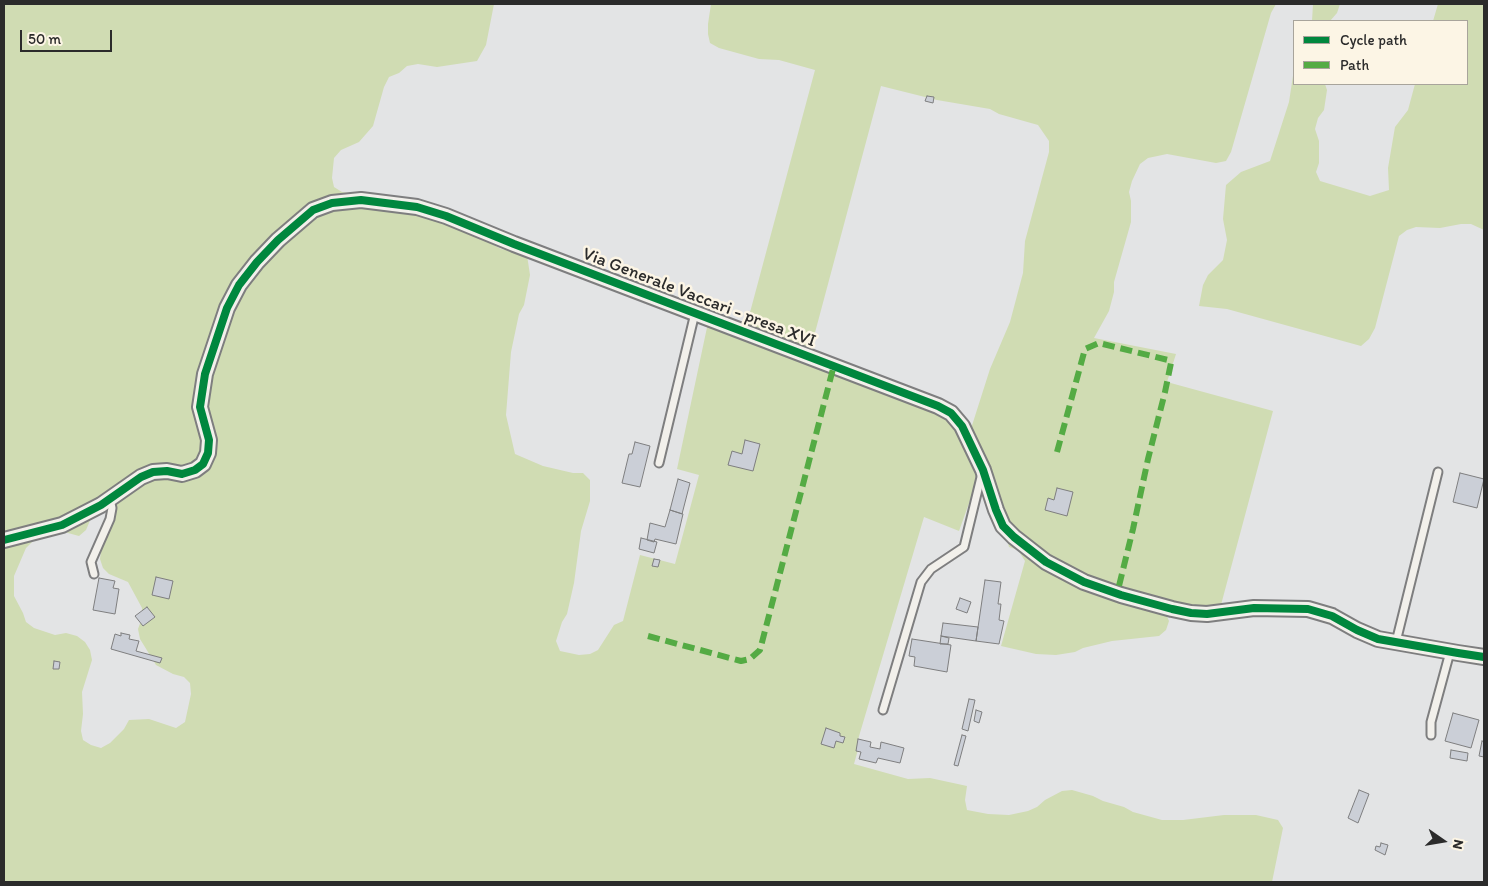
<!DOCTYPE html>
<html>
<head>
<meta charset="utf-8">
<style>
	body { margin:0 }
	#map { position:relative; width:1488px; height:886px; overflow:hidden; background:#e3e4e5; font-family:Itim,sans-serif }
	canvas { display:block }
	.frame { position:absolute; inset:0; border:5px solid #2b2b2b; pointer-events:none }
	.legend { position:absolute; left:1293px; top:20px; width:175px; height:65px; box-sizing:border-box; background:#fcf5e5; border:1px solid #a8a49b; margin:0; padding:6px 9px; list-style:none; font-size:15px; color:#2b2b2b }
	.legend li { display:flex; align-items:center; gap:10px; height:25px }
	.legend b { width:25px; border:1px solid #a8a49b }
	.north { position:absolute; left:1418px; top:816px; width:50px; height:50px; -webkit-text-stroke:4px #fcf5e5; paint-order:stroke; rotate:103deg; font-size:14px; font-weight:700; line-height:20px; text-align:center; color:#2b2b2b }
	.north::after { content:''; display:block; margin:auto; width:18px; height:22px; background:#2b2b2b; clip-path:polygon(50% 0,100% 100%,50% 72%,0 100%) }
	.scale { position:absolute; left:20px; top:30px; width:92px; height:22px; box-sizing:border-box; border:2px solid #2b2b2b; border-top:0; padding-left:6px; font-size:15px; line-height:18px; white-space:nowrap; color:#2b2b2b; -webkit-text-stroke:4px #fcf5e5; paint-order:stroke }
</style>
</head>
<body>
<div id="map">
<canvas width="1488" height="886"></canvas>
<div class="frame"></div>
<ul class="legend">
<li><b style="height:6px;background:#00873e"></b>Cycle path</li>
<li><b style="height:6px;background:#54ab44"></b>Path</li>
</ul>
<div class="north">N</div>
<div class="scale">50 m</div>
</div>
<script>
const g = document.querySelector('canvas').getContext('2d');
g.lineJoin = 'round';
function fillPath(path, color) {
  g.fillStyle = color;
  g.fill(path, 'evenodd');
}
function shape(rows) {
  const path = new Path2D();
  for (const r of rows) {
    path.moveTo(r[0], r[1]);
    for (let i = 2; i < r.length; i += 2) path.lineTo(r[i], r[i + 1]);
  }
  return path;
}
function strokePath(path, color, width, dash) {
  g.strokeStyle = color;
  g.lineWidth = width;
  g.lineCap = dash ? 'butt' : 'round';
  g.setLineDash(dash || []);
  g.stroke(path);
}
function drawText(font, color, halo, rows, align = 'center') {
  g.font = font + ' Itim,sans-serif';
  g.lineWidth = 5;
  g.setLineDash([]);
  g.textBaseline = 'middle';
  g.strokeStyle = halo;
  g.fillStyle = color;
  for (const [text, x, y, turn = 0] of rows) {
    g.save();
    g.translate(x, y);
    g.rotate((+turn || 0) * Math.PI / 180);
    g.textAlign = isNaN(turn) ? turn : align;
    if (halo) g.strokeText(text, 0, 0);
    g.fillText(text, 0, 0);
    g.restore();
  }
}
fillPath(shape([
	[4,4,494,4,486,45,477,61,437,67,418,64,407,66,399,73,389,77,384,87,373,126,359,142,341,150,334,158,332,178,334,187,342,192,362,195,488,236,492,244,501,249,510,251,520,249,527,255,530,275,524,305,519,314,511,352,506,415,515,454,543,466,573,473,583,473,590,480,590,501,581,531,574,583,567,614,562,622,556,641,560,651,579,655,590,654,598,650,614,625,623,621,640,555,675,564,699,475,677,469,709,318,745,331,815,70,779,60,759,59,719,48,710,43,708,34,708,24,711,4,1276,4,1271,13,1231,152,1226,161,1216,163,1167,154,1148,158,1140,164,1132,181,1129,192,1131,201,1131,222,1114,282,1114,292,1109,311,1094,338,1176,354,1167,382,1273,411,1218,616,1165,612,1169,621,1166,630,1159,636,1112,641,1083,648,1075,652,1056,655,1036,654,1001,646,1025,561,1018,550,1009,547,986,456,959,531,924,517,857,743,859,746,854,764,908,779,930,778,967,786,965,800,967,810,988,814,1009,815,1028,811,1037,807,1045,800,1062,791,1072,790,1093,796,1103,801,1124,807,1133,812,1162,820,1183,820,1224,815,1256,815,1278,820,1283,828,1272,882,4,882],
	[881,86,937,100,990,109,999,114,1038,125,1049,141,1049,152,1025,241,1023,273,1010,322,990,369,968,438,945,406,809,355],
	[97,504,113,508,101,550,100,559,103,568,109,574,128,582,142,608,142,618,138,629,140,639,156,665,173,674,184,677,190,683,191,694,185,722,176,728,149,719,129,720,124,729,110,743,101,748,91,745,83,740,81,731,83,714,82,692,92,660,90,650,85,642,77,636,66,633,55,635,34,628,26,622,23,613,14,596,14,576,26,548,39,535,57,530,79,536,86,530],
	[1313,4,1340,4,1337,13,1330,21,1312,21],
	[1438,4,1484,4,1484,230,1471,224,1461,224,1440,228,1416,227,1407,230,1399,236,1375,328,1369,339,1361,346,1227,309,1199,306,1203,285,1208,275,1223,260,1227,240,1223,219,1226,185,1241,172,1270,161,1289,102,1294,69,1294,84,1325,84,1327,90,1324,110,1318,118,1315,129,1319,141,1319,163,1316,172,1320,181,1370,196,1389,190,1388,168,1395,127,1408,110,1415,84,1467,84,1467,21,1433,21]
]), '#d0dcb3');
const building = shape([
	[927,96,934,97,933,103,925,101,927,96],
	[745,440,760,444,753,471,728,465,732,451,742,454,745,440],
	[635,442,650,446,640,487,622,483,629,454,632,454,635,442],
	[1460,473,1484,479,1477,508,1453,502,1460,473],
	[678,479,690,483,682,514,670,510,678,479],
	[1057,488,1073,492,1067,516,1045,510,1048,498,1054,500,1057,488],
	[670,510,683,514,676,544,655,539,654,542,647,540,650,523,665,527,670,510],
	[641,538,657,542,654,553,639,549,641,538],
	[654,559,660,560,658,567,652,566,654,559],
	[156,577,173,581,169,599,152,595,156,577],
	[99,578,115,581,113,588,119,589,115,614,93,610,99,578],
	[985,580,1001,582,998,604,1001,604,999,620,1004,621,999,644,976,641,985,580],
	[960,598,971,602,967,613,956,609,960,598],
	[147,607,155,617,143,626,135,616,147,607],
	[943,623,978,627,976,641,941,636,943,623],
	[121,633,130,635,129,639,139,641,136,651,162,658,160,663,111,649,115,634,121,636,121,633],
	[941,636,949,638,948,644,940,644,941,636],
	[912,639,951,645,947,672,914,666,915,657,909,656,912,639],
	[54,661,60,662,59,669,53,669,54,661],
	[969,699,975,700,968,731,962,729,969,699],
	[976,710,982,712,979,723,974,721,976,710],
	[1453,713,1479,720,1471,748,1445,741,1453,713],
	[826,728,840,733,840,736,845,737,843,743,836,741,834,748,821,744,826,728],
	[962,735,966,736,958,766,954,765,962,735],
	[858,739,871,742,870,747,880,749,881,742,904,748,900,763,878,758,876,763,859,759,861,752,856,751,858,739],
	[1482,741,1484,742,1484,757,1479,756,1482,741],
	[1451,750,1468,753,1467,761,1450,758,1451,750],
	[1359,790,1369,794,1358,823,1348,818,1359,790],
	[1381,843,1388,845,1385,855,1375,850,1376,846,1380,847,1381,843]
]);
fillPath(building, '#cbcfd7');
strokePath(building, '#7e7e7f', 1);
const service = shape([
	[659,463,695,313],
	[94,574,91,562,110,519,112,508,110,499],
	[1396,642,1438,472],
	[883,710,921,582,931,569,964,547,982,473],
	[1431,735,1431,722,1450,652]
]);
const minor = shape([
	[4,540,62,525,101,505,141,477,153,472,167,471,182,474,195,470,203,464,208,453,209,440,200,407,205,374,227,308,239,285,257,262,278,240,313,210,332,203,361,200,417,207,446,216,514,244,938,406,951,413,962,426,983,470,996,510,1003,526,1014,537,1046,562,1084,582,1121,595,1172,609,1191,613,1207,614,1254,608,1308,609,1332,616,1357,630,1378,639,1458,653,1484,657]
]);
strokePath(service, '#7e7e7f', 11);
strokePath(minor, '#7e7e7f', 18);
strokePath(service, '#f2f0eb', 7);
strokePath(minor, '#f2f0eb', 14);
strokePath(shape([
	[1057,452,1085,349,1099,343,1168,360,1171,363,1165,392,1148,459,1133,529,1117,594],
	[648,636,741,661,750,659,760,650,834,365]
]), '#54ab44', 6, [12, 6]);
strokePath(shape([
	[4,540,62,525,101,505,141,477,153,472,167,471,182,474,195,470,203,464,208,453,209,440,200,407,205,374,227,308,239,285,257,262,278,240,313,210,332,203,361,200,417,207,446,216,514,244,938,406,951,413,962,426,983,470,996,510,1003,526,1014,537,1046,562,1084,582,1121,595,1172,609,1191,613,1207,614,1254,608,1308,609,1332,616,1357,630,1378,639,1458,653,1484,657]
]), '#00873e', 8);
drawText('18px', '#2b2b2b', '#fcf5e5', [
	["Via Generale Vaccari - presa XVI",699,298,21]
]);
</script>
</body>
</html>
